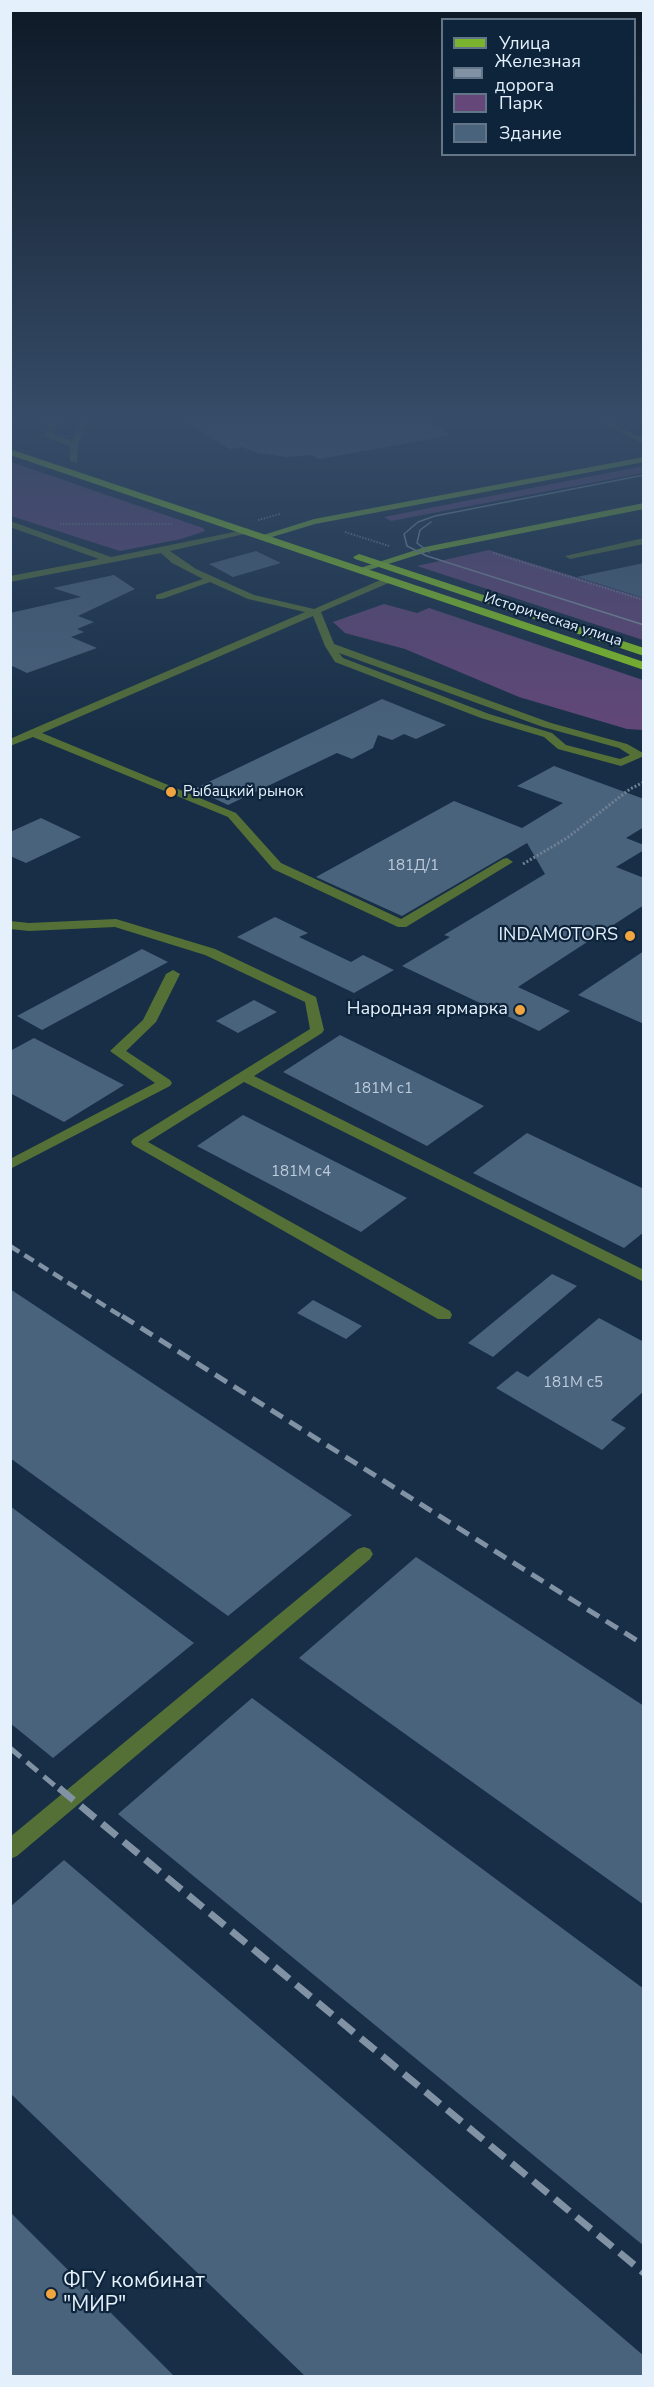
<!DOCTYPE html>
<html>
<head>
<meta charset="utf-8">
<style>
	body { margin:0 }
	#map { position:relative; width:654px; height:2387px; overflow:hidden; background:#172e46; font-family:"Nunito Sans",sans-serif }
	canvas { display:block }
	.frame { position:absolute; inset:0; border:12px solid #e4f0fc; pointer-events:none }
	.legend { position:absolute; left:441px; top:18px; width:195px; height:138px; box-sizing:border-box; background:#0d243b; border:2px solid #637688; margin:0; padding:8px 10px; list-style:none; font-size:18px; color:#e4f0fc }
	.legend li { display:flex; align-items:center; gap:12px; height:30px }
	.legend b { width:30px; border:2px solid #637688 }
</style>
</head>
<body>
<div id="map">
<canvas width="654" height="2387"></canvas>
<div class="frame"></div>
<ul class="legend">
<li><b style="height:8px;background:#7ab32d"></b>Улица</li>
<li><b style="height:8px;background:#8192a4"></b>Железная дорога</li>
<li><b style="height:16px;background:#65477a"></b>Парк</li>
<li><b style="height:16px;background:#4a637d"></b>Здание</li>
</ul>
</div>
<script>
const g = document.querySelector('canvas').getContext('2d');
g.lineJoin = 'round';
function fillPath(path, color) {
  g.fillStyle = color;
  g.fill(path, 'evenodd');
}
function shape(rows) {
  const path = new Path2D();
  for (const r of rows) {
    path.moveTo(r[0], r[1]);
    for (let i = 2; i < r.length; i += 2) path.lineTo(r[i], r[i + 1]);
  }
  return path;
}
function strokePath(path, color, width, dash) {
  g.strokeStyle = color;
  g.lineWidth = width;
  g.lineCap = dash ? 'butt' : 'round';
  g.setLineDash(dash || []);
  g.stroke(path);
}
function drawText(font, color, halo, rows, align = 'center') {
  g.font = font + ' "Nunito Sans",sans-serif';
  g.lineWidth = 4.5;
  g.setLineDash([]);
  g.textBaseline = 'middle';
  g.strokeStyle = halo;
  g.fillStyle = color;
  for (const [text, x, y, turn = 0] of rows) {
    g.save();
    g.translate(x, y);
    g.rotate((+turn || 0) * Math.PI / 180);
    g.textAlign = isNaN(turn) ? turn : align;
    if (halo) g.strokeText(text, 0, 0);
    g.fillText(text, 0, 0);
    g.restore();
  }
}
fillPath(shape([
	[11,462,203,528,205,531,181,539,120,551,11,516],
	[643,466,643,473,391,521,384,517],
	[489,550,643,598,643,640,417,566],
	[384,604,417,613,429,608,643,680,643,730,627,729,519,697,405,649,345,633,333,622]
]), '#65477a');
fillPath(shape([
	[182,418,421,418,452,435,319,459,311,455,286,457,258,453,242,447,229,449],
	[256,551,281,563,233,577,209,564],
	[644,563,644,598,577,577],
	[114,575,135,589,78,616,94,622,77,629,84,632,71,637,97,648,27,673,10,665,10,613,81,597,53,588],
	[382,699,446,725,416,739,404,734,392,740,378,735,373,748,352,759,337,753,228,805,194,789],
	[554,766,644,799,644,827,626,838,644,845,644,850,616,867,644,878,644,905,518,987,570,1011,539,1031,402,966,450,937,444,935,545,874,527,843,402,916,316,877,454,801,522,828,563,803,517,786],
	[41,818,81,837,26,863,10,856,10,832],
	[275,917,308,933,299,937,351,962,363,955,394,970,354,993,237,937],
	[142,949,168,962,42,1030,17,1016],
	[644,951,644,1024,578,995],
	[254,1000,277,1012,238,1033,216,1021],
	[340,1035,484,1106,427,1146,283,1072],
	[34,1038,124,1085,64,1122,10,1093,10,1051],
	[243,1115,407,1198,361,1232,197,1146],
	[527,1133,644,1189,644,1232,624,1248,473,1173],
	[552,1274,577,1286,493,1357,468,1343],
	[10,1289,352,1515,228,1616,10,1458],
	[313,1300,362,1326,346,1339,297,1313],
	[599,1318,644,1342,644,1391,611,1420,626,1428,602,1450,496,1388,517,1371,528,1377],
	[10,1506,194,1643,53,1758,10,1723],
	[416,1557,644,1706,644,1905,299,1658],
	[252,1698,644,1989,644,2246,118,1814],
	[64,1860,644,2356,644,2376,305,2376,10,2093,10,1907],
	[10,2212,174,2376,10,2376]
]), '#4a637d');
strokePath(shape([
	[108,418,113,419],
	[258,520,280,514],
	[60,524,172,524],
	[345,532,389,546],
	[493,553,644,600]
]), '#6f8194', 2, [1.5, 1.5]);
strokePath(shape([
	[523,864,567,838,630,789,644,782]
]), '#6f8194', 3, [2, 2]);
fillPath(shape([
	[26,418,37,418,58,423,53,434,72,441,81,423,76,418,85,418,88,420,78,445,77,463,70,461,70,446,45,437,44,435,50,426,26,418],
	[591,418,601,418,644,439,644,444,591,418],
	[10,521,111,557,249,529,249,533,170,551,196,569,254,595,314,609,385,578,391,578,391,582,321,612,334,644,551,723,627,744,643,753,644,756,621,766,558,749,544,737,481,718,335,662,325,646,313,616,42,733,236,813,281,863,401,919,503,859,507,858,513,862,406,927,398,927,273,869,228,817,33,737,10,746,10,739,28,731,305,612,248,599,210,582,162,599,156,599,156,595,203,579,172,563,161,553,10,582,10,576,99,559,10,527,10,521],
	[339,653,543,727,619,748,630,755,620,759,566,745,552,733,489,714,343,658,339,653],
	[644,538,644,544,570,559,565,556,644,538],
	[116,919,215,949,316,997,324,1030,322,1033,254,1076,644,1270,644,1282,244,1082,148,1142,450,1311,452,1315,450,1319,438,1319,133,1145,131,1142,133,1139,310,1029,305,1002,205,955,115,927,29,931,10,929,10,921,29,923,116,919],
	[173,970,180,974,156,1022,126,1051,170,1080,172,1083,170,1086,10,1169,10,1159,155,1083,110,1051,143,1020,166,974,173,970],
	[364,1547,370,1549,373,1554,370,1559,17,1856,10,1859,10,1837,358,1549,364,1547]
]), '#557036');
fillPath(shape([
	[644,457,644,462,315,524,262,540,257,537,314,519,644,457],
	[644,503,644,509,427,552,359,573,354,570,425,547,644,503]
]), '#7ab32d');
fillPath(shape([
	[10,449,644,662,644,670,10,455,10,449],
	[359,554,644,648,644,656,355,559,353,557,359,554]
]), '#89cd1f');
strokePath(shape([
	[644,475,435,516,418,522,404,534,407,546,427,556,644,625],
	[429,552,417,543,420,530,431,522]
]), '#8192a4', 1.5);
strokePath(shape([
	[10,1246,124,1318]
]), '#8192a4', 4.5, [11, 6]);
strokePath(shape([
	[122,1316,644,1645],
	[10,1748,60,1790]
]), '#8192a4', 5, [14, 8]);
strokePath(shape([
	[59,1788,644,2273]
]), '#8192a4', 7, [19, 9]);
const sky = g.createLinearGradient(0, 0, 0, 752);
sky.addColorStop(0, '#0d1926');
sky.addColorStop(0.56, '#364c68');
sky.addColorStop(1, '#364c6800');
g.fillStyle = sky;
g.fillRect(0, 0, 654, 752);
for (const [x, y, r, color] of [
	[171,792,6,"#f1a540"],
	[630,936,6,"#f1a540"],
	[520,1010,6,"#f1a540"],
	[51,2294,6,"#f1a540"]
]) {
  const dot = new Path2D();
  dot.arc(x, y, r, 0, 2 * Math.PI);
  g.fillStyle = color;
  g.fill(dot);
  strokePath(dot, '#0d243b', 2);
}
drawText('15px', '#e4f0fc', '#0d243b', [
	["Историческая улица",553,620,18]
]);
drawText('15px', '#e4f0fc', '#0d243b', [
	["Рыбацкий рынок",183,792]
], 'left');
drawText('15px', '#becddc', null, [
	["181Д/1",413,866],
	["181М с1",383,1089],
	["181М с4",301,1172],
	["181М с5",573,1383]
]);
drawText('18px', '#e4f0fc', '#0d243b', [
	["INDAMOTORS",618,936],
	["Народная ярмарка",508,1010]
], 'right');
drawText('21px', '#e4f0fc', '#0d243b', [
	["ФГУ комбинат",63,2282],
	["\"МИР\"",63,2306]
], 'left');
</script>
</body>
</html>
